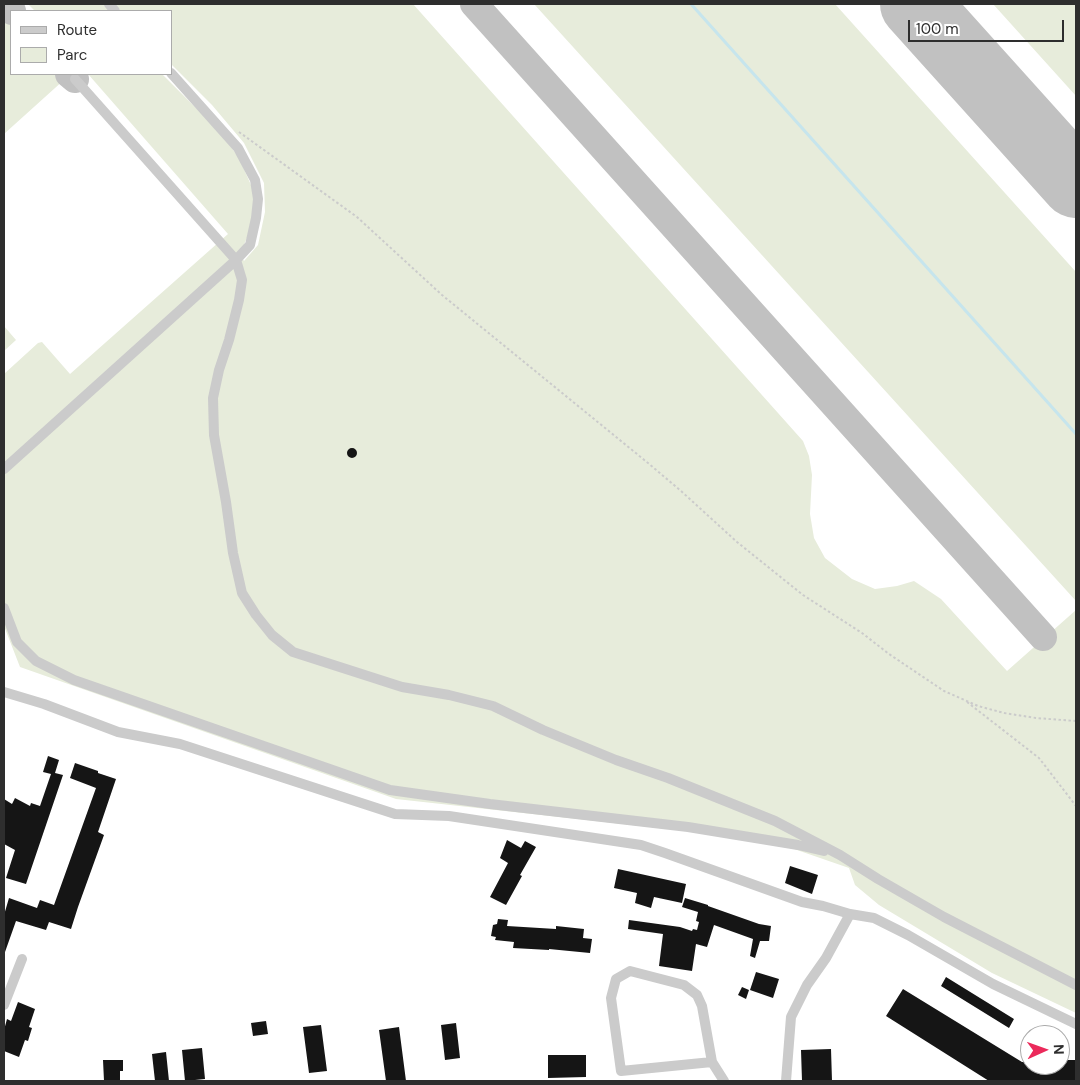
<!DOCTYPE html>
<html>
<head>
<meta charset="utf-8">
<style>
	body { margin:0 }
	#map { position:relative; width:1080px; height:1085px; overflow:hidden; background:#fff; font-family:"DM Sans",sans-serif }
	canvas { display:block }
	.frame { position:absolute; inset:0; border:5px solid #2e2e2e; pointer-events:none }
	.legend { position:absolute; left:10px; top:10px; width:162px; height:65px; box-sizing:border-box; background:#fff; border:1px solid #ababab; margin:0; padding:6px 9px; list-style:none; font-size:15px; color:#2e2e2e }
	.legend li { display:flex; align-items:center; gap:10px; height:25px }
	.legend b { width:25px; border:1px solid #ababab }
	.north { position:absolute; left:1020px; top:1025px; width:50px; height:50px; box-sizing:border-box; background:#fff; border:1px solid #ababab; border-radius:50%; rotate:88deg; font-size:14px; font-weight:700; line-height:20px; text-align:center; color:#2e2e2e }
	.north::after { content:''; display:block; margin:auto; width:18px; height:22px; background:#eb2a5b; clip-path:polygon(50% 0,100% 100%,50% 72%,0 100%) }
	.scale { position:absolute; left:908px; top:20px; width:156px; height:22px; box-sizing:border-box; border:2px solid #2e2e2e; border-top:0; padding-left:6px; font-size:15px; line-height:18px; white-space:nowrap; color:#2e2e2e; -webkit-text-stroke:4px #fff; paint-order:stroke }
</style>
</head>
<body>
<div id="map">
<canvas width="1080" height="1085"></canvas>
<div class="frame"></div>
<ul class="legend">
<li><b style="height:6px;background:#cbcbcb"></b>Route</li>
<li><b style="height:14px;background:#e7ecdb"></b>Parc</li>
</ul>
<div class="north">N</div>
<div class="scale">100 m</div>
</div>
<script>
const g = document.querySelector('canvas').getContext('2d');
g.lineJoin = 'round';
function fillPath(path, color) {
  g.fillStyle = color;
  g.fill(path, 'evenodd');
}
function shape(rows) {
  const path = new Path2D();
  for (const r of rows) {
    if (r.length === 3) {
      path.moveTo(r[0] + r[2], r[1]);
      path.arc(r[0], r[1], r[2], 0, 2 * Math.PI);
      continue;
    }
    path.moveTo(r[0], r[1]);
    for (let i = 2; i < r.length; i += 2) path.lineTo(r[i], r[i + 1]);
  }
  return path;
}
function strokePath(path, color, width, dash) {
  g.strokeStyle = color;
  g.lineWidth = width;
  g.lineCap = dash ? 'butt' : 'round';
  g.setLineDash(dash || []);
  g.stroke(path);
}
fillPath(shape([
	[28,4,105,4,111,11,35,11],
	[115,4,413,4,803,441,809,456,812,475,810,514,814,538,825,558,852,579,875,589,897,586,914,581,941,599,1007,671,1076,610,1076,1013,992,973,879,905,855,885,849,868,768,840,396,799,20,667,4,626,4,374,38,343,42,342,70,374,228,234,88,74,162,74,221,133,239,158,255,194,252,226,240,254,244,261,258,245,265,212,264,183,244,143,212,105,171,64,171,11,121,11],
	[534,4,835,4,1076,272,1076,601],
	[993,4,1076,4,1076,96],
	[4,10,11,18,11,74,60,74,65,79,4,134],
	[4,326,16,340,4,351]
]), '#e7ecdb');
strokePath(shape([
	[691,4,1076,434]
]), '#c6e5ed', 3);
strokePath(shape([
	[6,4,12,11],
	[474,4,1043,637],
	[69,74,75,79]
]), '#c1c1c1', 28);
strokePath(shape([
	[915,4,1076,183]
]), '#c1c1c1', 70);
fillPath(shape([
	[352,453,5],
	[48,756,59,760,55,773,63,775,26,884,6,878,15,850,4,844,4,799,12,804,15,798,30,806,31,803,40,806,51,774,43,772],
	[75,763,98,771,98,773,116,779,98,832,104,835,78,907,71,929,49,922,46,930,16,921,5,952,4,952,4,915,9,898,37,908,40,900,54,905,96,788,70,778],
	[507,840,521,848,525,841,536,847,520,875,522,876,506,905,490,897,508,863,500,858],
	[790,866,818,875,812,894,785,883],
	[618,869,686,884,682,903,654,897,651,908,635,903,637,893,614,888],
	[685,898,708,905,708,906,759,924,771,926,769,941,760,941,755,958,750,956,753,939,714,925,707,947,696,944,692,971,659,966,663,934,628,929,629,920,680,927,692,931,693,929,697,930,699,922,696,921,698,912,682,907],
	[498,919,508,920,507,926,556,929,556,926,584,929,583,938,592,939,590,953,549,949,549,950,513,948,514,942,495,940,496,937,491,936,493,925,497,924],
	[756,972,779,979,773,998,750,990],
	[946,977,1014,1019,1009,1028,941,986],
	[742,987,749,990,746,999,738,995],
	[903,989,1022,1062,1030,1062,1030,1065,1060,1065,1060,1060,1076,1060,1076,1081,989,1081,886,1016],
	[18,1002,35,1009,29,1027,32,1028,28,1041,25,1040,19,1057,4,1051,4,1030,7,1019,11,1021],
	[266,1021,268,1034,253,1036,251,1023],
	[456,1023,460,1058,445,1060,441,1025],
	[321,1025,327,1071,309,1073,303,1027],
	[399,1027,406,1081,386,1081,379,1030],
	[202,1048,205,1079,185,1081,182,1050],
	[831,1049,832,1081,802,1081,801,1050],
	[166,1052,169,1081,155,1081,152,1054],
	[548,1055,586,1055,586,1077,548,1078],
	[103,1060,123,1060,123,1071,120,1071,120,1081,104,1081]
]), '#151515');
strokePath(shape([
	[239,132,357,217,442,295,648,463,681,491,737,542,803,595,862,633,889,654,944,691,978,706,1004,713,1036,718,1076,721],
	[967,702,1039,758,1076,806]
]), '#cbcbcb', 2, [2.5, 2.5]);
strokePath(shape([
	[109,4,115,11],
	[171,73,238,148,255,180,258,199,256,218,250,245,236,260,242,280,239,300,229,340,219,370,213,398,214,435,226,502,233,553,242,593,256,615,272,635,293,652,402,687,449,695,493,706,543,730,616,760,668,778,775,821,840,855,878,879,944,917,1076,985],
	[4,469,236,260,75,79],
	[4,608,17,642,36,661,74,680,390,790,490,804,688,827,798,845,824,851],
	[4,692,44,704,118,732,180,744,395,814,449,816,641,845,665,853,802,902,823,906,850,914,826,958,807,985,791,1017,786,1081],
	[850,914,874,918,908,935,993,984,1076,1024],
	[4,1005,22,959],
	[712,1062,621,1071,611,998,616,979,630,971,684,985,697,995,702,1006,712,1062,724,1081]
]), '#cbcbcb', 10);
</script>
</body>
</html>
